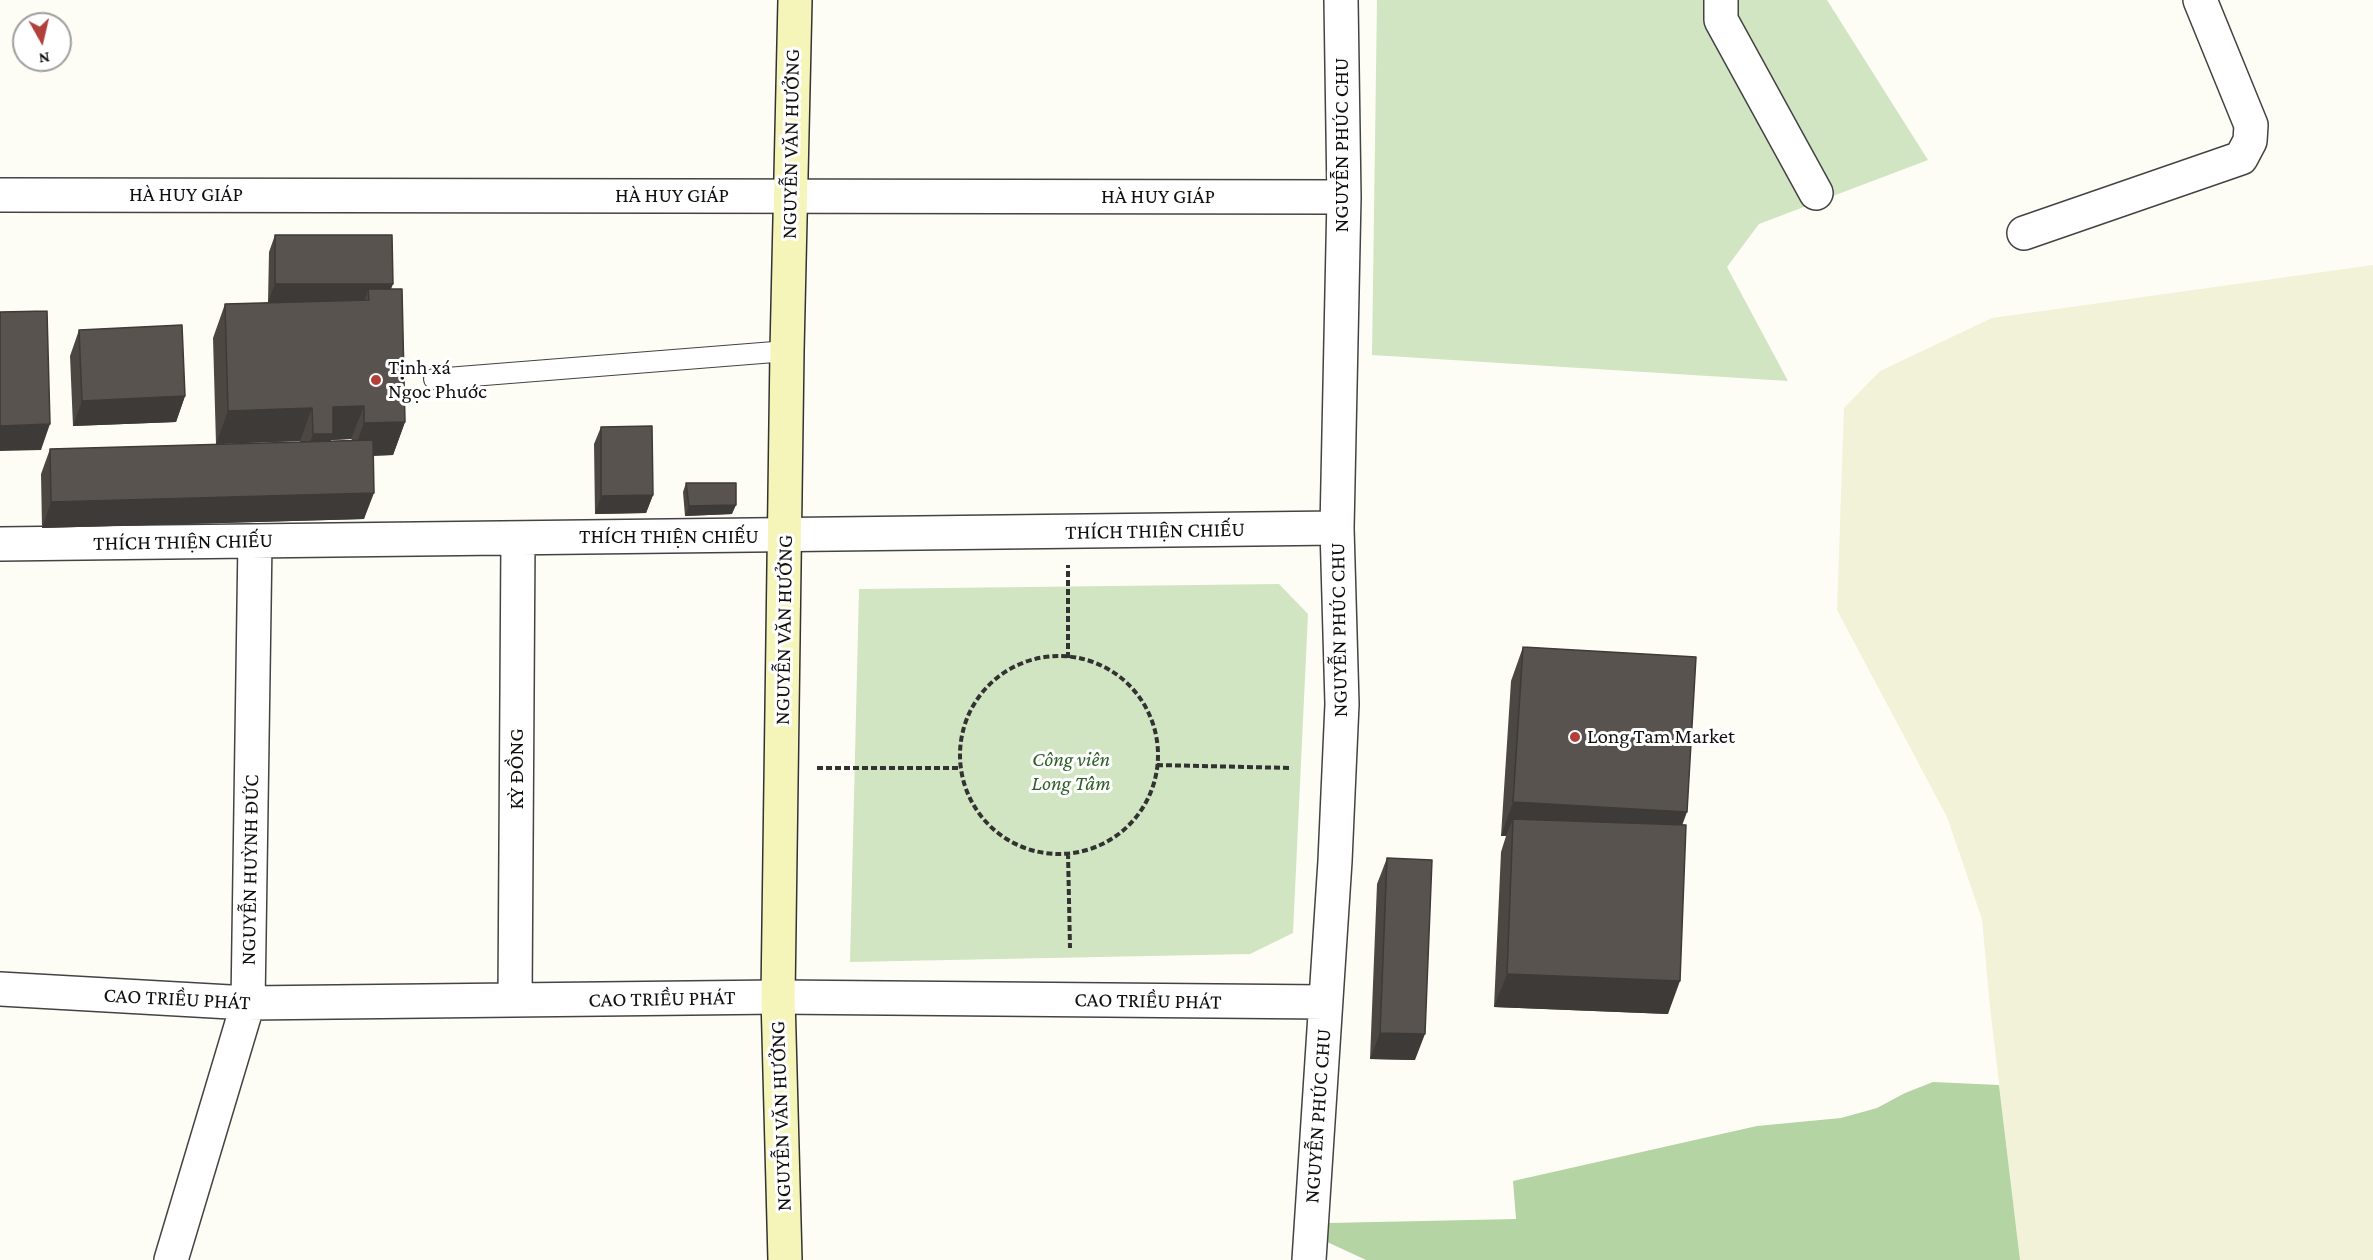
<!DOCTYPE html>
<html>
<head>
<meta charset="utf-8">
<style>
	body { margin:0 }
	#map { position:relative; width:2373px; height:1260px; overflow:hidden; background:#fefdf5; font-family:"Crimson Pro",serif }
	canvas { display:block }
	.north { position:absolute; left:12px; top:12px; width:60px; height:60px; box-sizing:border-box; background:#fff; border:2px solid #9f9f9f; border-radius:50%; rotate:172deg; font-size:16px; font-weight:700; line-height:24px; text-align:center; color:#101010 }
	.north::after { content:''; display:block; margin:auto; width:21px; height:27px; background:#b04039; clip-path:polygon(50% 0,100% 100%,50% 72%,0 100%) }
</style>
</head>
<body>
<div id="map">
<canvas width="2373" height="1260"></canvas>
<div class="north">N</div>
</div>
<script>
const g = document.querySelector('canvas').getContext('2d');
g.lineJoin = 'round';
function fillPath(path, color) {
  g.fillStyle = color;
  g.fill(path, 'evenodd');
}
function shape(rows) {
  const path = new Path2D();
  for (const r of rows) {
    if (r.length === 3) {
      path.moveTo(r[0] + r[2], r[1]);
      path.arc(r[0], r[1], r[2], 0, 2 * Math.PI);
      continue;
    }
    path.moveTo(r[0], r[1]);
    for (let i = 2; i < r.length; i += 2) path.lineTo(r[i], r[i + 1]);
  }
  return path;
}
function strokePath(path, color, width, dash) {
  g.strokeStyle = color;
  g.lineWidth = width;
  g.lineCap = dash ? 'butt' : 'round';
  g.setLineDash(dash || []);
  g.stroke(path);
}
function drawText(font, color, halo, rows, align = 'center') {
  g.font = font + ' "Crimson Pro",serif';
  g.lineWidth = 6;
  g.setLineDash([]);
  g.textBaseline = 'middle';
  g.strokeStyle = halo;
  g.fillStyle = color;
  for (const [text, x, y, turn = 0] of rows) {
    g.save();
    g.translate(x, y);
    g.rotate((+turn || 0) * Math.PI / 180);
    g.textAlign = isNaN(turn) ? turn : align;
    if (halo) g.strokeText(text, 0, 0);
    g.fillText(text, 0, 0);
    g.restore();
  }
}
fillPath(shape([
	[2373,265,2373,1260,2020,1260,1990,1007,1982,919,1947,817,1837,610,1844,408,1880,371,1992,318]
]), '#f1f2d7');
fillPath(shape([
	[1377,0,1827,0,1928,160,1759,224,1727,267,1788,381,1372,355],
	[1279,584,1308,614,1293,933,1250,954,850,962,859,589]
]), '#d1e5c2');
fillPath(shape([
	[1933,1082,1999,1085,2020,1260,1366,1260,1325,1241,1329,1223,1516,1219,1513,1181,1757,1126,1841,1118,1877,1108,1905,1093]
]), '#b4d4a3');
const lane = shape([
	[434,379,787,351]
]);
const street = shape([
	[1721,0,1721,20,1816,193],
	[0,195,1344,197],
	[2024,233,2241,158,2250,141,2251,125,2200,0],
	[0,544,1337,528],
	[0,989,248,1003,778,997,1325,1002],
	[515,1000,518,538],
	[171,1260,248,1003,255,541],
	[1309,1260,1335,861,1342,704,1337,528,1344,197,1341,0]
]);
const secondary = shape([
	[785,1260,778,997,787,351,795,0]
]);
strokePath(lane, '#434343', 22);
strokePath(street, '#434343', 36);
strokePath(secondary, '#323232', 36);
strokePath(shape([
	[1059,755,99],
	[1068,658,1068,565],
	[1157,765,1292,768],
	[817,768,960,768],
	[1068,853,1070,948]
]), '#323232', 4, [6, 3]);
strokePath(lane, '#fff', 20);
strokePath(street, '#fff', 33);
strokePath(secondary, '#f5f5b9', 33);
fillPath(shape([
	[275,235,391,289,405,422,393,455,373,456,364,519,42,528,41,474,50,449,300,442,300,441,216,444,213,338,225,304,319,302,268,302,269,252],
	[351,439,352,440,330,441,331,440],
	[79,330,185,396,176,422,73,426,70,356],
	[601,427,653,495,646,513,595,514,594,444],
	[686,483,732,514,685,516,683,492],
	[1523,647,1682,825,1668,1014,1494,1007,1501,852,1506,836,1501,836,1511,681],
	[1387,858,1415,1060,1370,1059,1377,884]
]), '#4c4743');
fillPath(shape([
	[275,284,393,284,386,302,369,300,368,289,364,302,268,302],
	[185,396,176,422,73,426,82,401],
	[364,406,351,439,331,440,321,467,301,467,313,434,333,407],
	[312,408,300,441,216,444,228,411],
	[405,422,393,455,352,456,364,423],
	[50,424,41,450,0,451,0,426],
	[374,493,364,519,42,528,51,502],
	[653,495,646,513,595,514,601,496],
	[736,505,732,514,685,516,689,506],
	[1513,802,1687,812,1675,845,1513,819,1506,836,1501,836],
	[1507,974,1680,981,1668,1014,1494,1007],
	[1380,1033,1425,1034,1415,1060,1370,1059]
]), '#3e3a37');
const building = shape([
	[275,235,392,235,393,284,275,284,275,235],
	[368,289,402,289,405,422,364,423,364,406,333,407,333,434,313,434,312,408,228,411,225,304,369,300,368,289],
	[47,311,50,424,0,426,0,312,47,311],
	[182,325,185,396,82,401,79,330,182,325],
	[652,426,653,495,601,496,601,427,652,426],
	[373,440,374,493,51,502,50,449,373,440],
	[686,483,736,483,736,505,689,506,686,483],
	[1523,647,1696,657,1687,812,1513,802,1523,647],
	[1513,819,1686,825,1680,981,1507,974,1513,819],
	[1387,858,1432,860,1425,1034,1380,1033,1387,858]
]);
fillPath(building, '#58534e');
strokePath(building, '#3e3a37', 1.5);
for (const [x, y, r, color] of [
	[376,380,6,"#b04039"],
	[1575,737,6,"#b04039"]
]) {
  const dot = new Path2D();
  dot.arc(x, y, r, 0, 2 * Math.PI);
  g.fillStyle = color;
  g.fill(dot);
  strokePath(dot, '#fff', 2);
}
drawText('21px', '#101010', '#fff', [
	["NGUYỄN VĂN HƯỞNG",791,144,-89],
	["NGUYỄN PHÚC CHU",1342,145,-90],
	["HÀ HUY GIÁP",186,195],
	["HÀ HUY GIÁP",672,196],
	["HÀ HUY GIÁP",1158,197],
	["THÍCH THIỆN CHIẾU",1155,531,-1],
	["THÍCH THIỆN CHIẾU",669,537],
	["THÍCH THIỆN CHIẾU",183,542,-1],
	["NGUYỄN VĂN HƯỞNG",784,630,-89],
	["NGUYỄN PHÚC CHU",1339,630,-91],
	["KỲ ĐỒNG",517,769,-90],
	["NGUYỄN HUỲNH ĐỨC",250,870,-89],
	["CAO TRIỀU PHÁT",177,999,3],
	["CAO TRIỀU PHÁT",662,999,-1],
	["CAO TRIỀU PHÁT",1148,1001,1],
	["NGUYỄN VĂN HƯỞNG",781,1116,-92],
	["NGUYỄN PHÚC CHU",1318,1116,-86]
]);
drawText('21px', '#101010', '#fff', [
	["Tịnh xá",388,368],
	["Ngọc Phước",388,392],
	["Long Tam Market",1587,737]
], 'left');
drawText('italic 21px', '#2e6128', '#fff', [
	["Công viên",1071,760],
	["Long Tâm",1071,784]
]);
</script>
</body>
</html>
